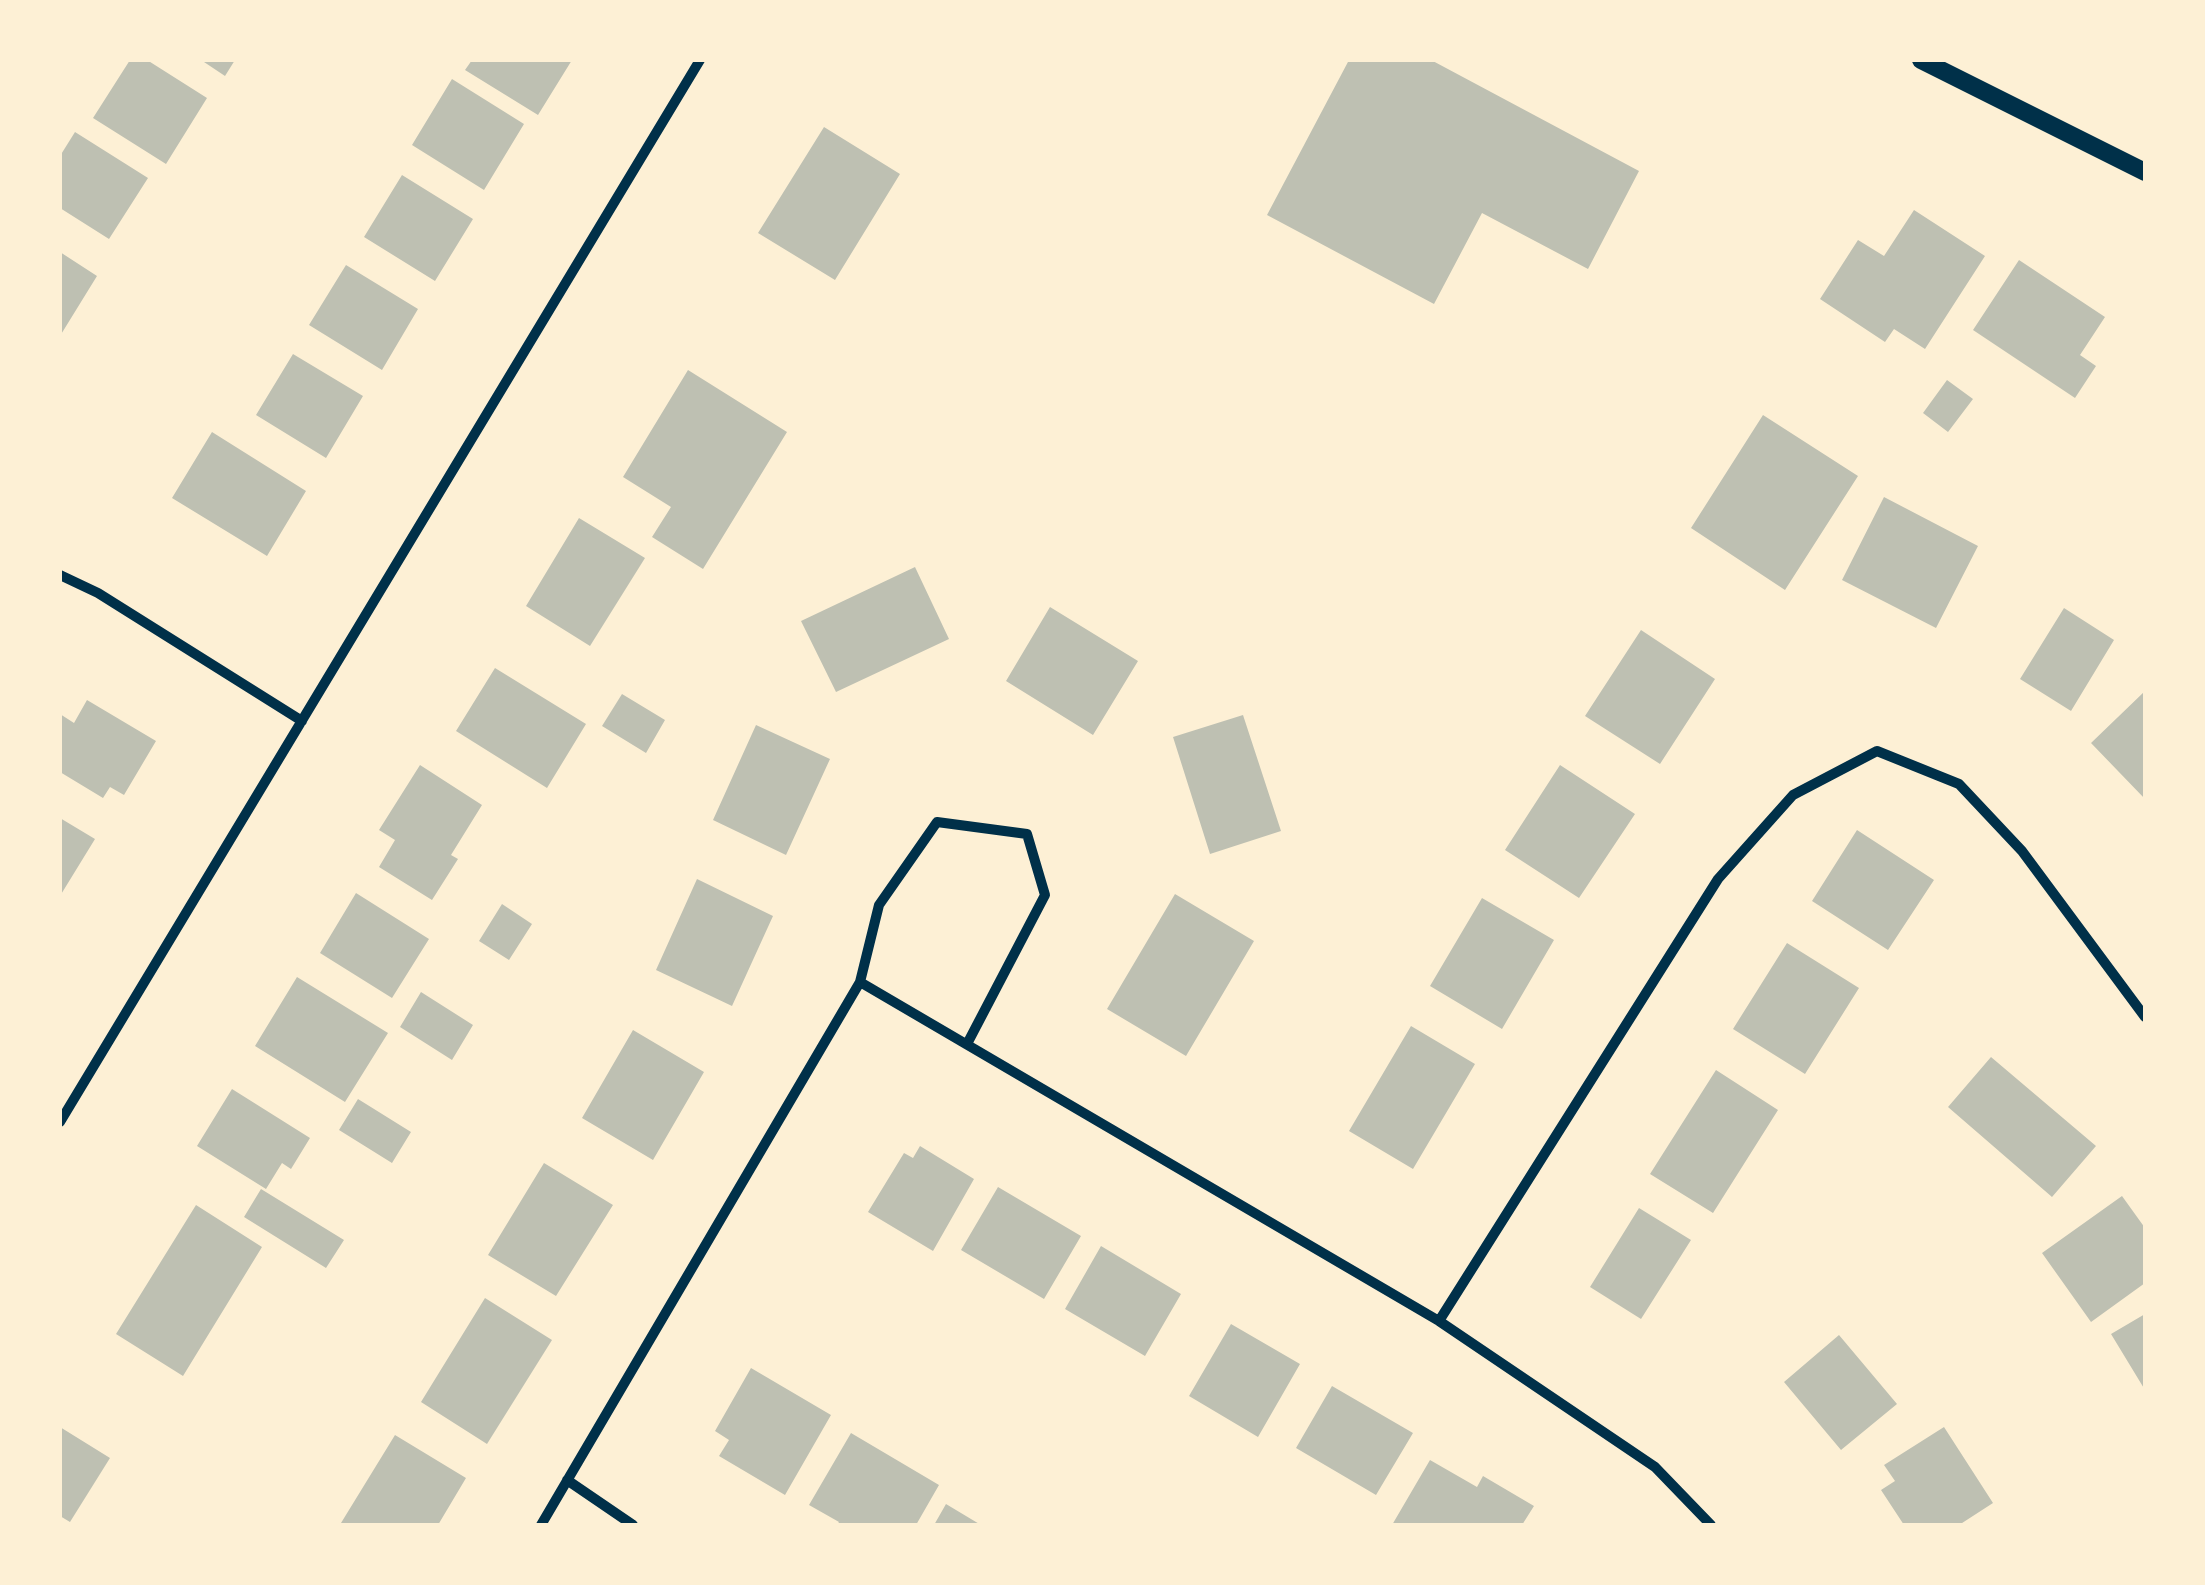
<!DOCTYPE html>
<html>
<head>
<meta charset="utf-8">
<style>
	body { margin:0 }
	#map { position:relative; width:2205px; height:1585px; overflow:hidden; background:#fdf0d5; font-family:"Exo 2",sans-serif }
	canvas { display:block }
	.frame { position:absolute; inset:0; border:62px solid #fdf0d5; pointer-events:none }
</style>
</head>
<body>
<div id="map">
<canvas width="2205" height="1585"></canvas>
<div class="frame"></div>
</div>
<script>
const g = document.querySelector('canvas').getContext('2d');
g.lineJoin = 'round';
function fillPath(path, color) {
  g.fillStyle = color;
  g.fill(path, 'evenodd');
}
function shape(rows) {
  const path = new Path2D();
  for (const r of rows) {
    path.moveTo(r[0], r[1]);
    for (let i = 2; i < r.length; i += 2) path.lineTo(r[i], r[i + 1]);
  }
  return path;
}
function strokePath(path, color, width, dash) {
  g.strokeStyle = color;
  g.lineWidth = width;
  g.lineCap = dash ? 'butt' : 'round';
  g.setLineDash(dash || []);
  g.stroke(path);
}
fillPath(shape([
	[130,60,147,60,207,98,166,164,93,118],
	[201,60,235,60,225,76],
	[472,60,572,60,538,115,465,70],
	[1349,60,1431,60,1639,171,1588,269,1482,213,1434,304,1267,215],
	[452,79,524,124,484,190,412,145],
	[824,127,900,174,835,280,758,233],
	[75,132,148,178,109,239,60,208,60,156],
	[402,175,473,219,435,281,364,237],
	[1914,210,1985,256,1925,349,1894,329,1885,342,1820,299,1858,240,1884,256],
	[60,252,97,276,60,336],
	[2019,260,2105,317,2080,355,2096,366,2075,398,1973,330],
	[346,265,418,309,382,370,309,325],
	[293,354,363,396,326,458,256,415],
	[688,370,787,432,703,569,652,537,671,507,623,477],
	[1947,380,1973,399,1948,432,1923,413],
	[1763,415,1858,476,1785,590,1691,528],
	[212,432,306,491,267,556,172,498],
	[1884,497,1978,546,1936,628,1842,580],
	[579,518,645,558,590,646,526,606],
	[915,567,949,639,836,692,801,621],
	[1050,607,1138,661,1093,735,1006,681],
	[2064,608,2114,640,2071,711,2020,679],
	[1641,630,1715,679,1660,764,1585,716],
	[495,668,586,724,547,788,456,731],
	[2145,691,2145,799,2091,743],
	[622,694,665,720,646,753,602,726],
	[87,700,156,741,124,795,110,787,103,798,60,772,60,714,74,723],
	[1243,715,1281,831,1210,854,1173,737],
	[756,725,830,759,786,855,713,820],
	[420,765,482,805,451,855,458,859,432,900,379,867,395,840,379,830],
	[1560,765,1635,814,1579,898,1505,850],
	[60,818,95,839,60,896],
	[1857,830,1934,880,1888,950,1812,901],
	[697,879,773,916,732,1006,656,970],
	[356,893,429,939,392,998,320,953],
	[1175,894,1254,941,1186,1056,1107,1009],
	[1482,898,1554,940,1502,1029,1430,986],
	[502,904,532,924,509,960,479,941],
	[1787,943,1859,988,1805,1074,1733,1029],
	[297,977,388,1033,345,1102,255,1046],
	[421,992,473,1025,452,1060,400,1027],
	[1411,1026,1475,1064,1413,1169,1349,1131],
	[633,1030,704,1072,653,1160,582,1118],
	[1991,1057,2096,1146,2052,1197,1948,1107],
	[1716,1070,1778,1110,1713,1213,1650,1174],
	[232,1089,310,1138,291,1169,282,1163,266,1189,197,1146],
	[358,1099,411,1132,392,1163,339,1130],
	[920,1146,974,1179,933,1251,868,1212,904,1153,913,1158],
	[544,1163,613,1205,556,1296,488,1255],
	[998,1187,1081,1236,1044,1299,961,1250],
	[261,1189,344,1240,326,1268,244,1217],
	[2122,1196,2145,1228,2145,1283,2091,1322,2042,1253],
	[196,1205,262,1247,183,1376,116,1334],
	[1639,1208,1691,1240,1641,1319,1590,1287],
	[1101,1246,1181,1294,1145,1356,1065,1309],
	[485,1298,552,1340,487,1444,421,1402],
	[2145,1314,2145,1390,2111,1334],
	[1231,1324,1300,1364,1258,1437,1189,1396],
	[1839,1335,1897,1404,1841,1450,1784,1382],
	[751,1368,831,1415,785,1495,719,1456,729,1440,715,1431],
	[1332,1386,1413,1433,1376,1495,1296,1448],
	[60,1427,110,1458,70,1522,60,1516],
	[1944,1427,1993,1503,1959,1525,1904,1525,1881,1490,1895,1481,1884,1465],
	[851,1433,939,1485,916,1525,837,1525,839,1522,809,1505],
	[395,1435,466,1478,438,1525,344,1525,341,1523],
	[1430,1460,1477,1487,1483,1476,1534,1506,1522,1525,1392,1525],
	[946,1504,981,1525,934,1525]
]), '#bec0b2');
strokePath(shape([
	[60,575,98,593,302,721],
	[860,982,1439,1321,1655,1467,1711,1525],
	[60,1122,700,60],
	[1439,1321,1718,879,1793,795,1877,751,1959,784,2022,851,2145,1017],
	[567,1480,633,1525],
	[541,1525,860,982,879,905,937,822,1027,834,1045,895,967,1044]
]), '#003049', 10);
strokePath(shape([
	[1921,60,2145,172]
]), '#003049', 18);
</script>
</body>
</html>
